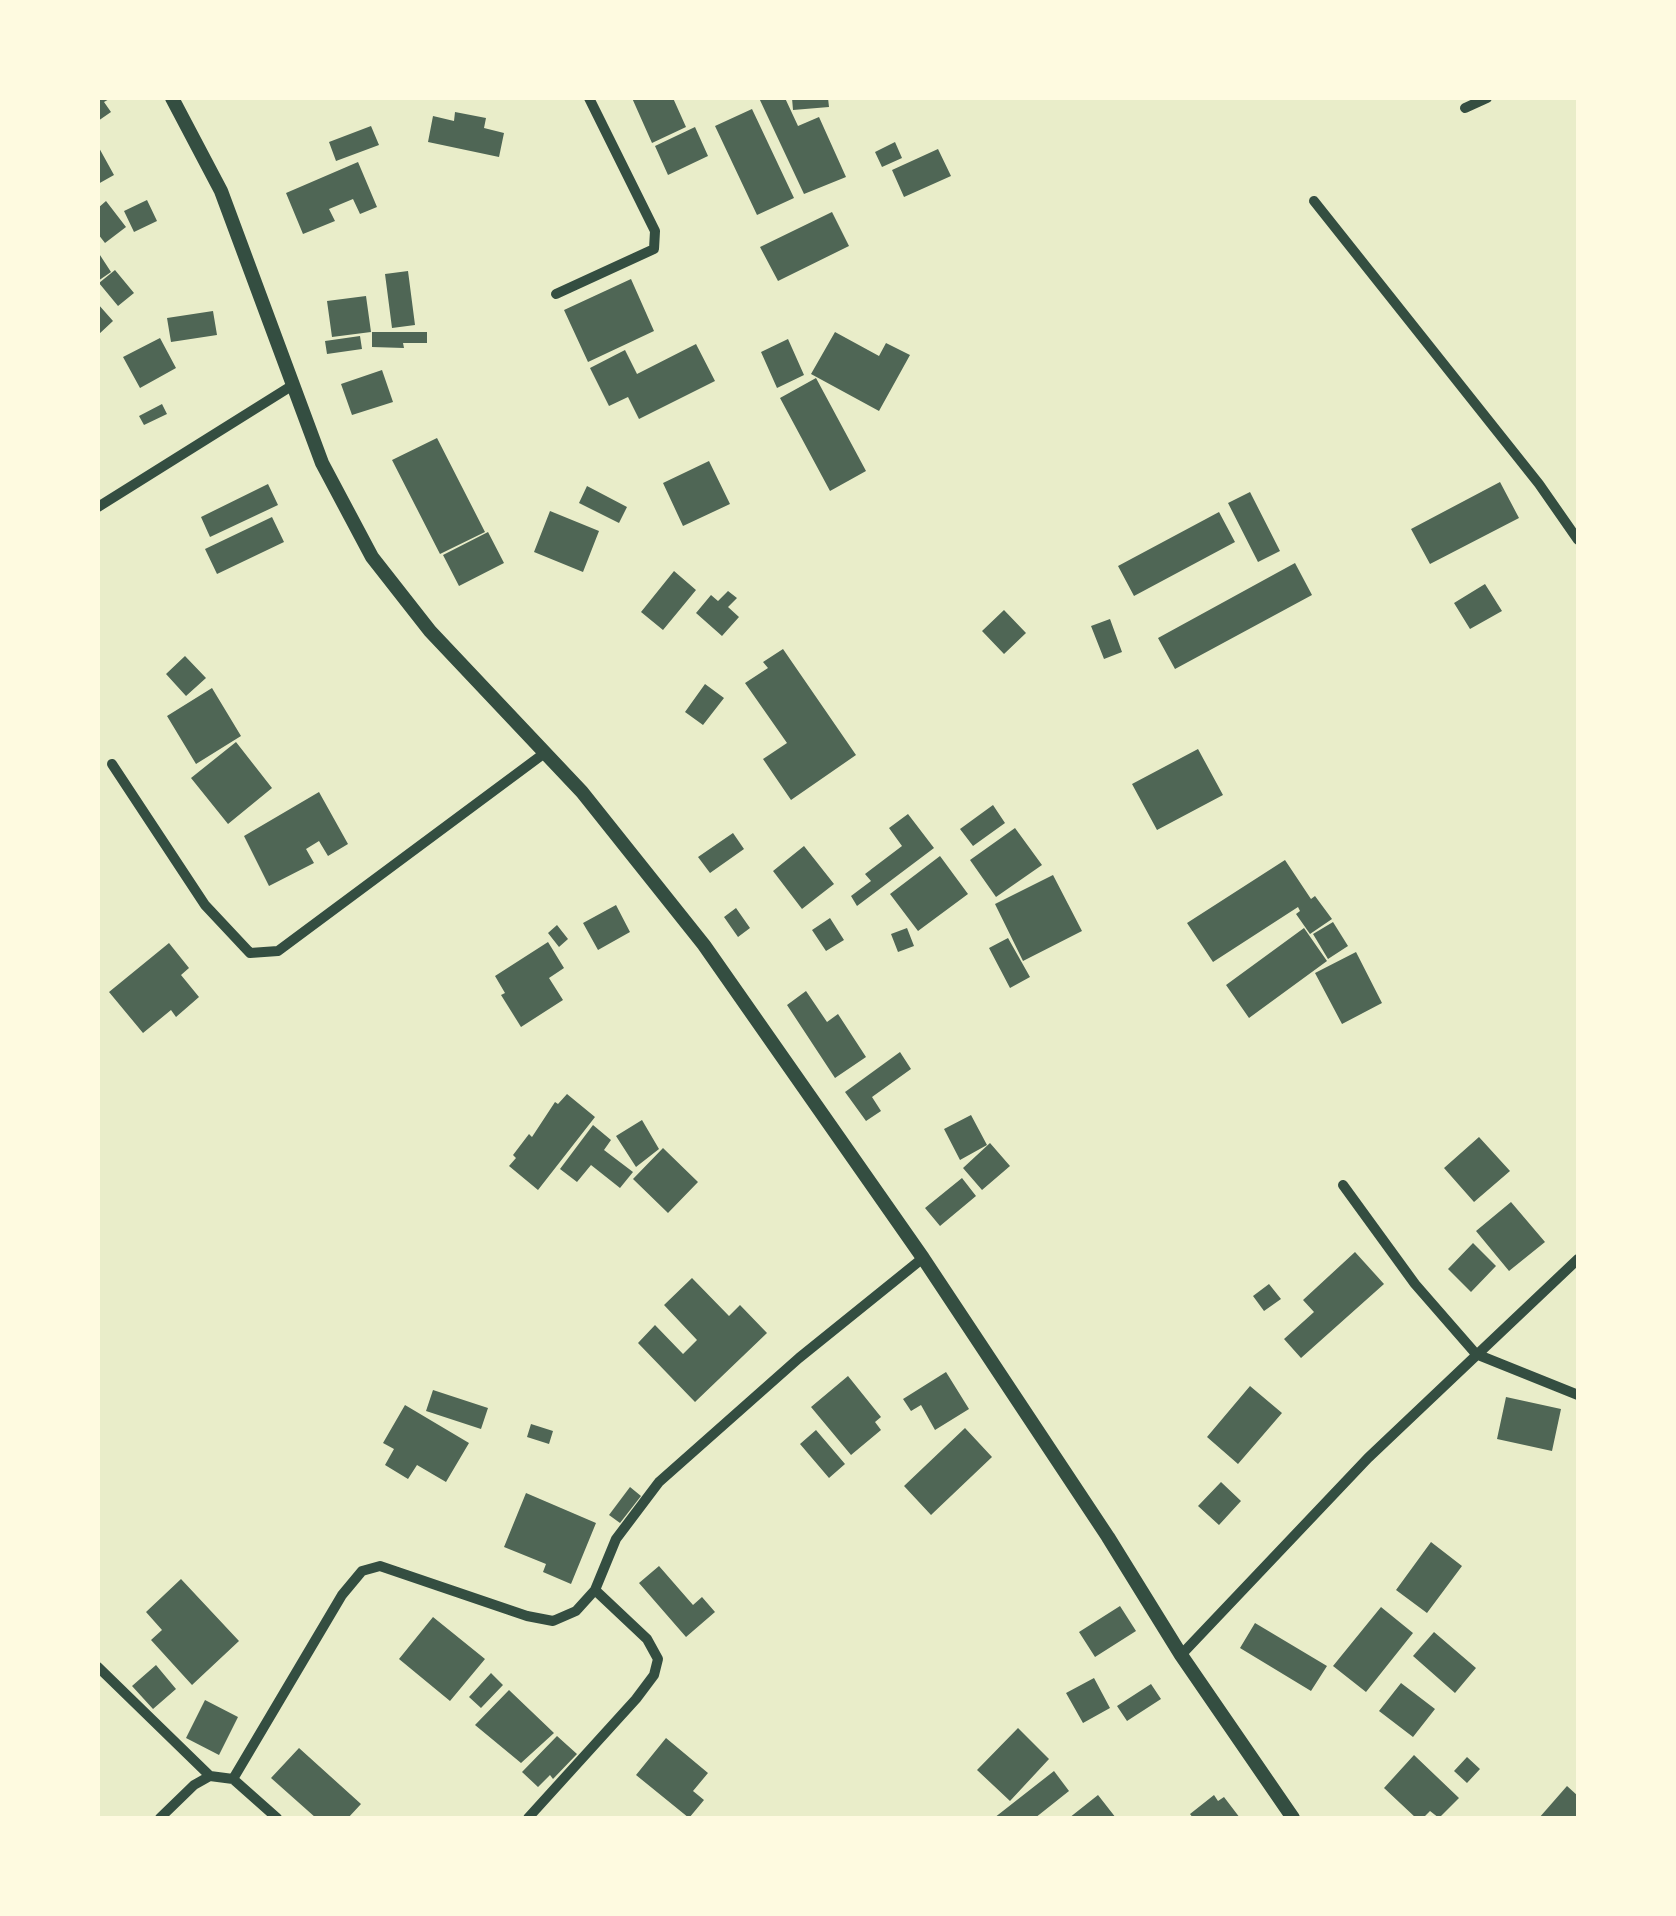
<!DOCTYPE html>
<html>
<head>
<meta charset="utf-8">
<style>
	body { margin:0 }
	#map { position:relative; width:1676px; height:1916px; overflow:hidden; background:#e9edc9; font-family:Poppins,sans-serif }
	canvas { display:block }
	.frame { position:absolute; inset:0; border:100px solid #fefae0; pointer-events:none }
</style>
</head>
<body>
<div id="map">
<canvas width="1676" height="1916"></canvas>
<div class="frame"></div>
</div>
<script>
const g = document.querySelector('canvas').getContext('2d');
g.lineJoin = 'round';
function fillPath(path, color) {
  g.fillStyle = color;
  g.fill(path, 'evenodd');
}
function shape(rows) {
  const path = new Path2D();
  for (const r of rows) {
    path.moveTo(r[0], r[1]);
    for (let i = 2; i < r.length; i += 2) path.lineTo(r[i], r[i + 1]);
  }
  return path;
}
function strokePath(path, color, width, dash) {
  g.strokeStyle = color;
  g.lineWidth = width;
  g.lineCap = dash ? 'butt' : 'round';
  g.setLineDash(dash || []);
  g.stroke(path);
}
fillPath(shape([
	[98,98,111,98,104,102,111,112,98,121],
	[632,98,673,98,686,127,652,143],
	[759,98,785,98,798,126,819,117,846,177,804,194],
	[792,98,828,98,829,107,793,110],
	[752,109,794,198,757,215,715,126],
	[455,112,486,118,484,128,504,133,499,157,428,142,433,116,454,121],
	[371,126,379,145,336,161,329,142],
	[695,127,708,156,668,175,655,146],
	[895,142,902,158,882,167,875,152],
	[98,146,114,175,98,184],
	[938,149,951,176,904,197,892,170],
	[358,162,377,207,360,214,353,199,329,209,335,221,303,234,286,193],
	[147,200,157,221,134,232,124,211],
	[106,201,126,227,105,243,98,234,98,208],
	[832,212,849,246,778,281,760,247],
	[98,252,111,272,98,281],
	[115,270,134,293,118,306,99,283],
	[408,271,415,325,392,328,385,274],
	[631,279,654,331,588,362,564,310],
	[366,296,371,332,332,337,327,301],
	[98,304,113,321,98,335],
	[213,311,217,335,171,342,167,318],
	[372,332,427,332,427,343,403,343,404,348,372,347],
	[835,332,879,356,886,343,910,355,879,411,811,374],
	[360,336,362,349,327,354,325,341],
	[160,338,176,368,140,388,123,357],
	[788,339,804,375,777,388,761,352],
	[696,344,715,381,639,419,628,397,609,406,590,368,625,350,637,374],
	[382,370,393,402,352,415,341,384],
	[816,378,866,471,830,491,780,398],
	[162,404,167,414,144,425,139,416],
	[437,438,485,532,440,554,392,460],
	[709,461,730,504,683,526,663,483],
	[1500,482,1519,518,1430,564,1411,529],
	[268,484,278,505,210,537,201,517],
	[587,486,627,507,619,523,579,503],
	[1250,492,1280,551,1258,562,1228,503],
	[550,511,599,531,583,572,534,552],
	[1219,512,1235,542,1134,596,1118,566],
	[272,517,284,542,217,574,205,549],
	[488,532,504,563,459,586,443,555],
	[1295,563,1312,595,1175,669,1158,638],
	[674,571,696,590,663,630,641,612],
	[1485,584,1502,611,1470,629,1454,603],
	[728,591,737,598,728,607,739,617,722,636,696,613,711,595,718,601],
	[1004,610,1026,633,1004,654,982,631],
	[1110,619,1122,652,1104,659,1091,626],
	[783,649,856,755,791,800,763,759,787,743,745,683,768,668,763,662],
	[185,656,206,678,186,696,166,674],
	[705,684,724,698,703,725,685,712],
	[212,688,241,736,196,764,167,716],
	[236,742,272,788,228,824,191,778],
	[1198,749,1223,795,1157,830,1132,784],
	[319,792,348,844,328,856,319,841,306,849,314,863,269,886,244,836],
	[993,805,1005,823,973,846,960,829],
	[908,814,934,848,857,906,851,896,871,881,865,874,902,846,889,828],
	[1015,828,1042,865,996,897,970,860],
	[733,833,744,849,710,873,698,857],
	[804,846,834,884,802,909,773,871],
	[940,856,968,894,918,931,890,894],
	[1285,860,1311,899,1315,896,1332,919,1310,934,1296,914,1300,911,1298,907,1213,962,1187,923],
	[1053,875,1082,931,1023,961,995,904],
	[616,905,630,932,598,950,583,923],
	[736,908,750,928,738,937,724,917],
	[830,918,844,940,826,951,812,930],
	[1333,922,1348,946,1328,959,1313,934],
	[557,925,568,939,559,947,548,933],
	[907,928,914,946,898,952,891,934],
	[1304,928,1327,961,1249,1018,1226,985],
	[1008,938,1030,977,1010,988,989,948],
	[548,942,564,968,549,978,563,1000,521,1027,501,995,505,993,495,976],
	[169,943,189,968,181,975,199,997,176,1017,171,1010,143,1033,109,992],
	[1356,952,1382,1003,1342,1024,1315,973],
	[806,991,827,1022,838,1014,866,1057,835,1078,787,1005],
	[900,1052,911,1069,872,1097,881,1111,866,1121,845,1092],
	[567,1094,595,1117,538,1190,509,1166,516,1158,513,1155,529,1134,532,1137,555,1102,558,1104],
	[971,1115,987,1145,960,1160,944,1129],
	[642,1120,659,1149,636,1167,616,1136],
	[593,1125,611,1140,604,1150,633,1172,620,1188,591,1165,577,1182,560,1169],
	[1479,1137,1510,1171,1474,1202,1444,1168],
	[990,1143,1010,1166,982,1190,963,1168],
	[663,1148,698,1182,668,1213,633,1179],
	[962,1178,976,1196,940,1226,925,1208],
	[1511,1202,1545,1242,1509,1271,1476,1231],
	[1473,1243,1496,1266,1471,1292,1448,1269],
	[1355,1252,1384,1284,1301,1358,1284,1339,1314,1312,1303,1300],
	[692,1278,729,1316,740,1305,767,1333,695,1402,638,1343,655,1325,683,1354,697,1340,664,1305],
	[1269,1284,1281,1299,1264,1311,1253,1296],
	[946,1372,969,1409,935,1430,921,1405,911,1411,903,1399],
	[848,1376,881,1417,875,1422,881,1430,851,1455,811,1407],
	[1250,1386,1282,1413,1238,1464,1207,1437],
	[433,1390,488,1408,481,1429,426,1411],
	[1506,1397,1561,1409,1552,1451,1497,1439],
	[405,1405,469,1443,446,1482,417,1465,408,1479,385,1465,394,1449,383,1443],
	[531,1424,553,1431,549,1444,527,1437],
	[965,1428,992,1457,931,1515,904,1486],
	[816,1430,845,1464,829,1478,800,1444],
	[1221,1482,1241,1501,1219,1525,1198,1506],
	[630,1487,641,1496,620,1523,609,1515],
	[526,1493,596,1523,571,1584,543,1572,546,1564,504,1547],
	[1431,1542,1462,1566,1427,1613,1396,1590],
	[659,1566,693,1605,702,1597,715,1612,686,1637,639,1583],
	[181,1579,239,1641,192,1685,151,1640,162,1630,146,1612],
	[1120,1606,1136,1631,1095,1657,1079,1632],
	[1381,1607,1413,1633,1366,1692,1333,1666],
	[433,1617,485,1659,450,1701,399,1659],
	[1255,1623,1327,1666,1311,1691,1240,1648],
	[1434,1632,1476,1668,1455,1693,1413,1656],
	[156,1665,176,1689,153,1709,132,1686],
	[491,1673,503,1685,481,1708,469,1697],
	[1094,1678,1110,1708,1083,1723,1066,1693],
	[1401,1683,1435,1709,1413,1737,1379,1711],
	[1151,1684,1161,1699,1127,1721,1117,1706],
	[509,1690,554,1733,521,1763,475,1725],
	[205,1700,238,1717,219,1755,186,1738],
	[1018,1728,1049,1759,1010,1801,977,1770],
	[557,1736,577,1754,553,1779,550,1775,538,1787,522,1772],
	[666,1738,708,1773,693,1791,704,1800,689,1818,636,1775],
	[299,1748,361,1804,348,1818,316,1818,271,1778],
	[1414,1755,1459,1798,1439,1818,1430,1811,1423,1818,1416,1818,1384,1788],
	[1467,1757,1480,1769,1467,1783,1454,1771],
	[1054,1771,1069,1791,1035,1818,994,1818],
	[1567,1786,1578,1796,1578,1818,1539,1818],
	[1098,1795,1116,1818,1069,1818],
	[1214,1795,1218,1801,1224,1797,1240,1818,1193,1818,1190,1814]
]), '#4f6655');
strokePath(shape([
	[1465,108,1487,98],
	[1314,201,1539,484,1578,540],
	[556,294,654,249,655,231,589,98],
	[98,507,293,385],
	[112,764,205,905,250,953,278,951,546,752],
	[1343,1185,1415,1284,1476,1354,1578,1395],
	[1181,1655,1368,1458,1578,1259],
	[98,1667,210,1776],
	[233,1779,342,1595,362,1571,380,1566,527,1616,553,1621,576,1611,595,1590,616,1539,659,1482,799,1358,923,1258],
	[160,1818,194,1785,210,1776,233,1779,277,1818],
	[528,1818,636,1699,654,1675,658,1659,647,1639,595,1590]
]), '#344e41', 10);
strokePath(shape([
	[172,98,221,191,322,463,372,557,430,631,582,792,704,945,923,1258,1108,1537,1181,1655,1293,1818]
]), '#344e41', 14);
</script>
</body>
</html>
